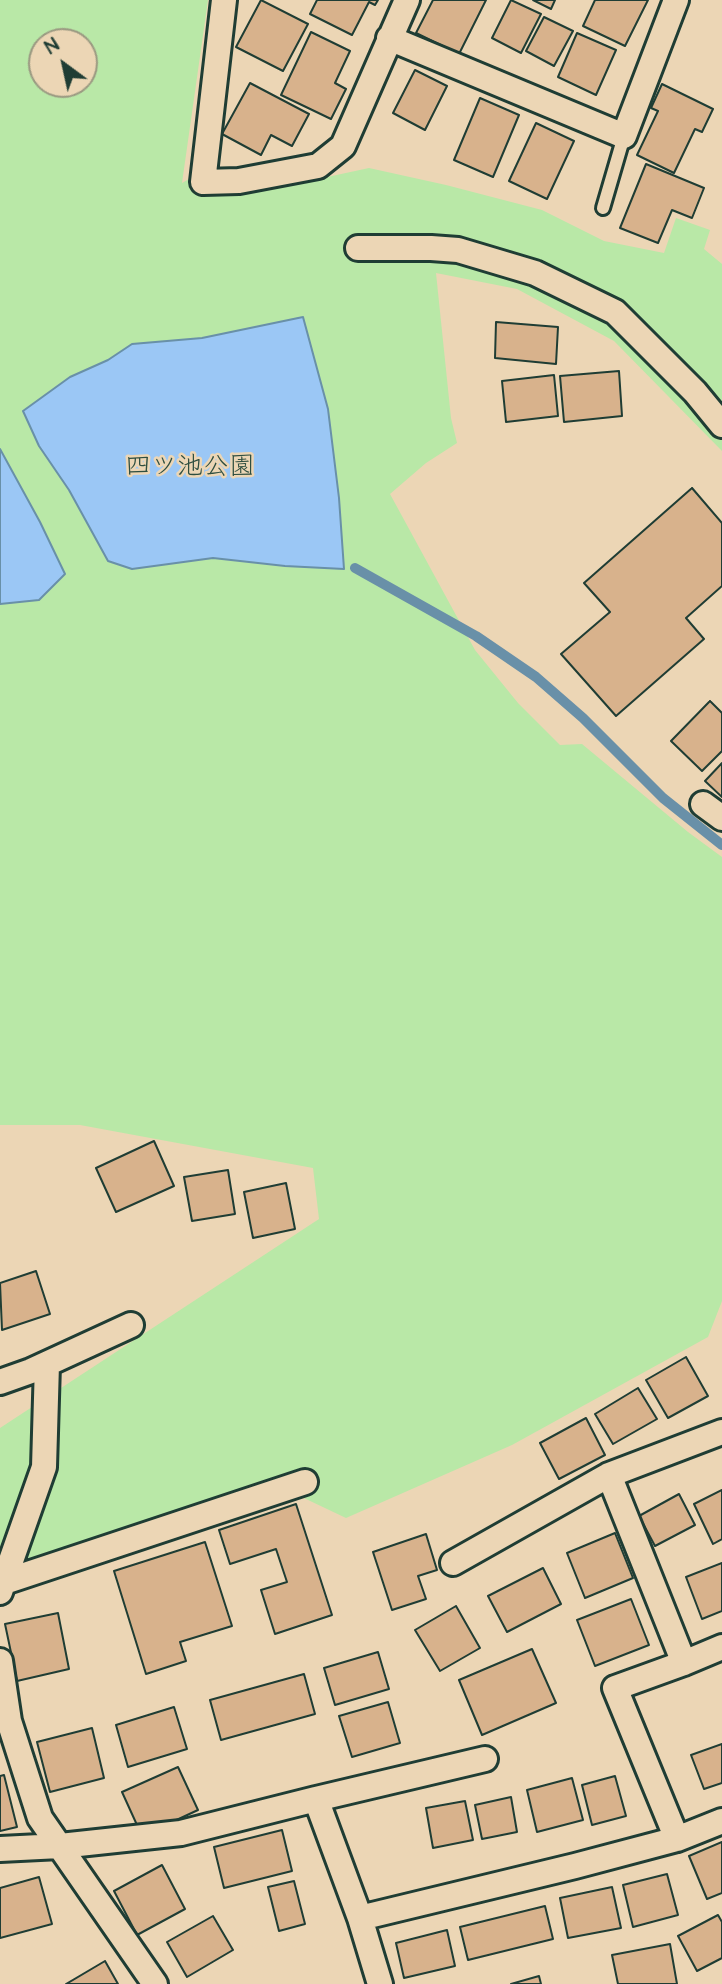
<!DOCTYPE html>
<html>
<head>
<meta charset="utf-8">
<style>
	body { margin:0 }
	#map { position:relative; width:722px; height:1984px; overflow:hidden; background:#ecd6b5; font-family:"Architects Daughter",sans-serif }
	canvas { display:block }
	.north { position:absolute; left:28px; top:28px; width:70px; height:70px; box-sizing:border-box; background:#ecd6b5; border:2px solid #9a9981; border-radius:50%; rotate:327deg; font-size:19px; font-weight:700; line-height:28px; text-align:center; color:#1f3d34 }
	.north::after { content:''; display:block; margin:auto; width:24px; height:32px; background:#1f3d34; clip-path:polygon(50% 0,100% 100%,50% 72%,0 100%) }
</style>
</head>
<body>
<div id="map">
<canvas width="722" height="1984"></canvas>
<div class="north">N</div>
</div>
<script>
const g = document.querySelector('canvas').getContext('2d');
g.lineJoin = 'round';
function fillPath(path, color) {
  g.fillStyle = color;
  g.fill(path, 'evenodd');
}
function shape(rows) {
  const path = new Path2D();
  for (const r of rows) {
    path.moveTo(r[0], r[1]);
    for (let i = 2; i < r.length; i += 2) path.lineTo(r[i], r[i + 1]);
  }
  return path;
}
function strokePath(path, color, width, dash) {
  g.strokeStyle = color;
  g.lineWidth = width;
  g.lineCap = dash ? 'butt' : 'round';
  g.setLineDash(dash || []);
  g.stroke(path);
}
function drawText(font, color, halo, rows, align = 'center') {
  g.font = font + ' "Architects Daughter","Klee One",sans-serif';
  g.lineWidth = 5;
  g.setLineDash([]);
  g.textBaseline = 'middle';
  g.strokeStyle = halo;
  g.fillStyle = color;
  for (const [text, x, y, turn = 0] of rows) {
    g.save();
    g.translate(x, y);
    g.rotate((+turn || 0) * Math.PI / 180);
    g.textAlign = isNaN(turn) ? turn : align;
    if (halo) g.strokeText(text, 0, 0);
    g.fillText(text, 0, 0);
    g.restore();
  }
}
fillPath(shape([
	[0,0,208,0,182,183,203,171,257,184,318,179,369,168,446,185,542,210,604,241,664,253,676,218,710,230,704,249,722,264,722,451,614,341,517,289,436,273,451,418,457,443,426,463,390,494,475,650,518,703,560,745,582,744,688,832,722,857,722,1301,708,1337,512,1445,346,1518,268,1481,0,1578,0,1428,319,1219,313,1168,80,1125,0,1125],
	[42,42,84,42,84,84,42,84]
]), '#b9e8a7');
const water = shape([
	[303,317,328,409,339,498,344,569,285,566,213,558,132,569,108,561,69,490,39,446,23,411,70,377,108,360,132,344,202,338,303,317],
	[0,449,40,522,65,574,39,600,0,604,0,449]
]);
fillPath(water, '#9bc7f5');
strokePath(water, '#6990a8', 2);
strokePath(shape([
	[355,568,476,636,536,677,583,718,663,798,722,845]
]), '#6990a8', 10);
const building = shape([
	[261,0,308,24,283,71,236,47,261,0],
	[317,0,378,0,375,5,369,2,352,35,310,14,317,0],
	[433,0,486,0,459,54,416,33,433,0],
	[511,0,541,14,521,53,492,38,511,0],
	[533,0,555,0,551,9,533,0],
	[595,0,648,0,625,46,583,26,595,0],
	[544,17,573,31,554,66,526,51,544,17],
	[311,32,350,51,335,83,346,89,331,119,281,95,311,32],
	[577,33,616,50,596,95,558,77,577,33],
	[415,70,447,86,425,130,393,113,415,70],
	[250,83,309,114,292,146,271,135,261,155,222,134,250,83],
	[662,84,713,109,702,132,695,129,674,173,637,155,658,111,651,108,662,84],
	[480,98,519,115,493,177,454,160,480,98],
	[536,123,574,141,547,199,509,181,536,123],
	[646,164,704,188,692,218,672,210,658,243,620,228,646,164],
	[496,322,558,327,556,364,495,358,496,322],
	[619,371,622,416,564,422,560,376,619,371],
	[554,375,558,416,506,422,502,381,554,375],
	[692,488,722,523,722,586,686,618,704,639,616,716,561,654,610,612,584,583,692,488],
	[710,701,722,713,722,751,702,771,671,741,710,701],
	[722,763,722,797,705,781,722,763],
	[154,1141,174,1186,116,1212,96,1168,154,1141],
	[228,1170,235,1214,192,1221,184,1177,228,1170],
	[286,1183,295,1229,253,1238,244,1192,286,1183],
	[36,1271,50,1314,2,1330,0,1283,36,1271],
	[686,1357,708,1396,668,1418,646,1380,686,1357],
	[638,1388,657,1419,613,1444,595,1414,638,1388],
	[586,1418,605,1455,559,1479,540,1443,586,1418],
	[722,1490,722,1539,713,1544,694,1504,722,1490],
	[679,1494,695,1525,655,1546,639,1516,679,1494],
	[296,1504,332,1615,275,1634,261,1590,287,1582,276,1549,230,1564,219,1530,296,1504],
	[615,1533,633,1578,585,1598,567,1553,615,1533],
	[426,1534,437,1570,418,1576,426,1599,392,1610,373,1552,426,1534],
	[205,1542,232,1626,180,1642,186,1661,146,1674,114,1571,205,1542],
	[722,1563,722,1611,702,1619,686,1577,722,1563],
	[543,1568,561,1604,507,1632,488,1596,543,1568],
	[631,1599,649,1645,595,1666,577,1620,631,1599],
	[456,1606,480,1648,440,1671,415,1630,456,1606],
	[58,1613,69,1669,17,1681,5,1624,58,1613],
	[532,1649,556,1703,482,1735,459,1680,532,1649],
	[378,1652,389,1689,335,1705,324,1668,378,1652],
	[304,1674,315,1714,221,1740,210,1700,304,1674],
	[388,1702,400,1743,352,1757,339,1716,388,1702],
	[174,1707,187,1749,128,1767,116,1725,174,1707],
	[92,1728,104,1778,50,1792,37,1742,92,1728],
	[722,1744,722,1783,704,1789,691,1755,722,1744],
	[178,1767,198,1810,142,1836,122,1792,178,1767],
	[4,1775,17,1827,0,1831,0,1776,4,1775],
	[615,1776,626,1816,592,1825,582,1785,615,1776],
	[572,1778,583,1820,537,1832,527,1790,572,1778],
	[511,1797,517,1832,482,1839,475,1805,511,1797],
	[465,1801,473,1840,433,1848,426,1808,465,1801],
	[282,1830,292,1871,224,1888,214,1847,282,1830],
	[722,1842,722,1893,707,1899,689,1856,722,1842],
	[162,1865,185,1909,137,1935,114,1891,162,1865],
	[667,1874,678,1915,633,1927,623,1885,667,1874],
	[39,1877,52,1924,0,1938,0,1888,39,1877],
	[294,1881,305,1924,279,1931,268,1887,294,1881],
	[612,1887,621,1928,568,1938,560,1898,612,1887],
	[545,1906,553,1939,468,1960,460,1927,545,1906],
	[718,1915,722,1922,722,1958,697,1971,678,1936,718,1915],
	[213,1916,233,1950,187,1977,167,1942,213,1916],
	[447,1930,455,1966,404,1978,396,1943,447,1930],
	[670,1944,677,1984,618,1984,612,1955,670,1944],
	[105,1961,118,1984,66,1984,105,1961],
	[539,1976,541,1984,511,1984,539,1976]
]);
fillPath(building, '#d8b28c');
strokePath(building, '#1f3d34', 2);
const lane = shape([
	[603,208,624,136]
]);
const street = shape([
	[224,0,203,182,239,181,318,166,343,146,407,0],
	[389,38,624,136,676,0],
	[358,248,431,248,458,250,535,273,615,312,695,392,722,425],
	[703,804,722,818],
	[0,1382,31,1371,131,1325],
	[609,1475,684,1663,722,1647],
	[453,1563,609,1475,722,1432],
	[4,1582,305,1482],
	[0,1592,44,1467,47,1364],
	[0,1661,9,1721,40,1818,155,1984],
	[316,1799,485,1759],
	[677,1839,615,1688,684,1663],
	[0,1849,60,1846,181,1833,316,1799,360,1918],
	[380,1984,360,1918,575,1866,677,1839,722,1821]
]);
strokePath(lane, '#1f3d34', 18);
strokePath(street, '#1f3d34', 30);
strokePath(lane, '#ecd6b5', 12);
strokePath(street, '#ecd6b5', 24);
drawText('26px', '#2e4e40', '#ecd6b5', [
	["四ツ池公園",190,469]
]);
</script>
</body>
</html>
